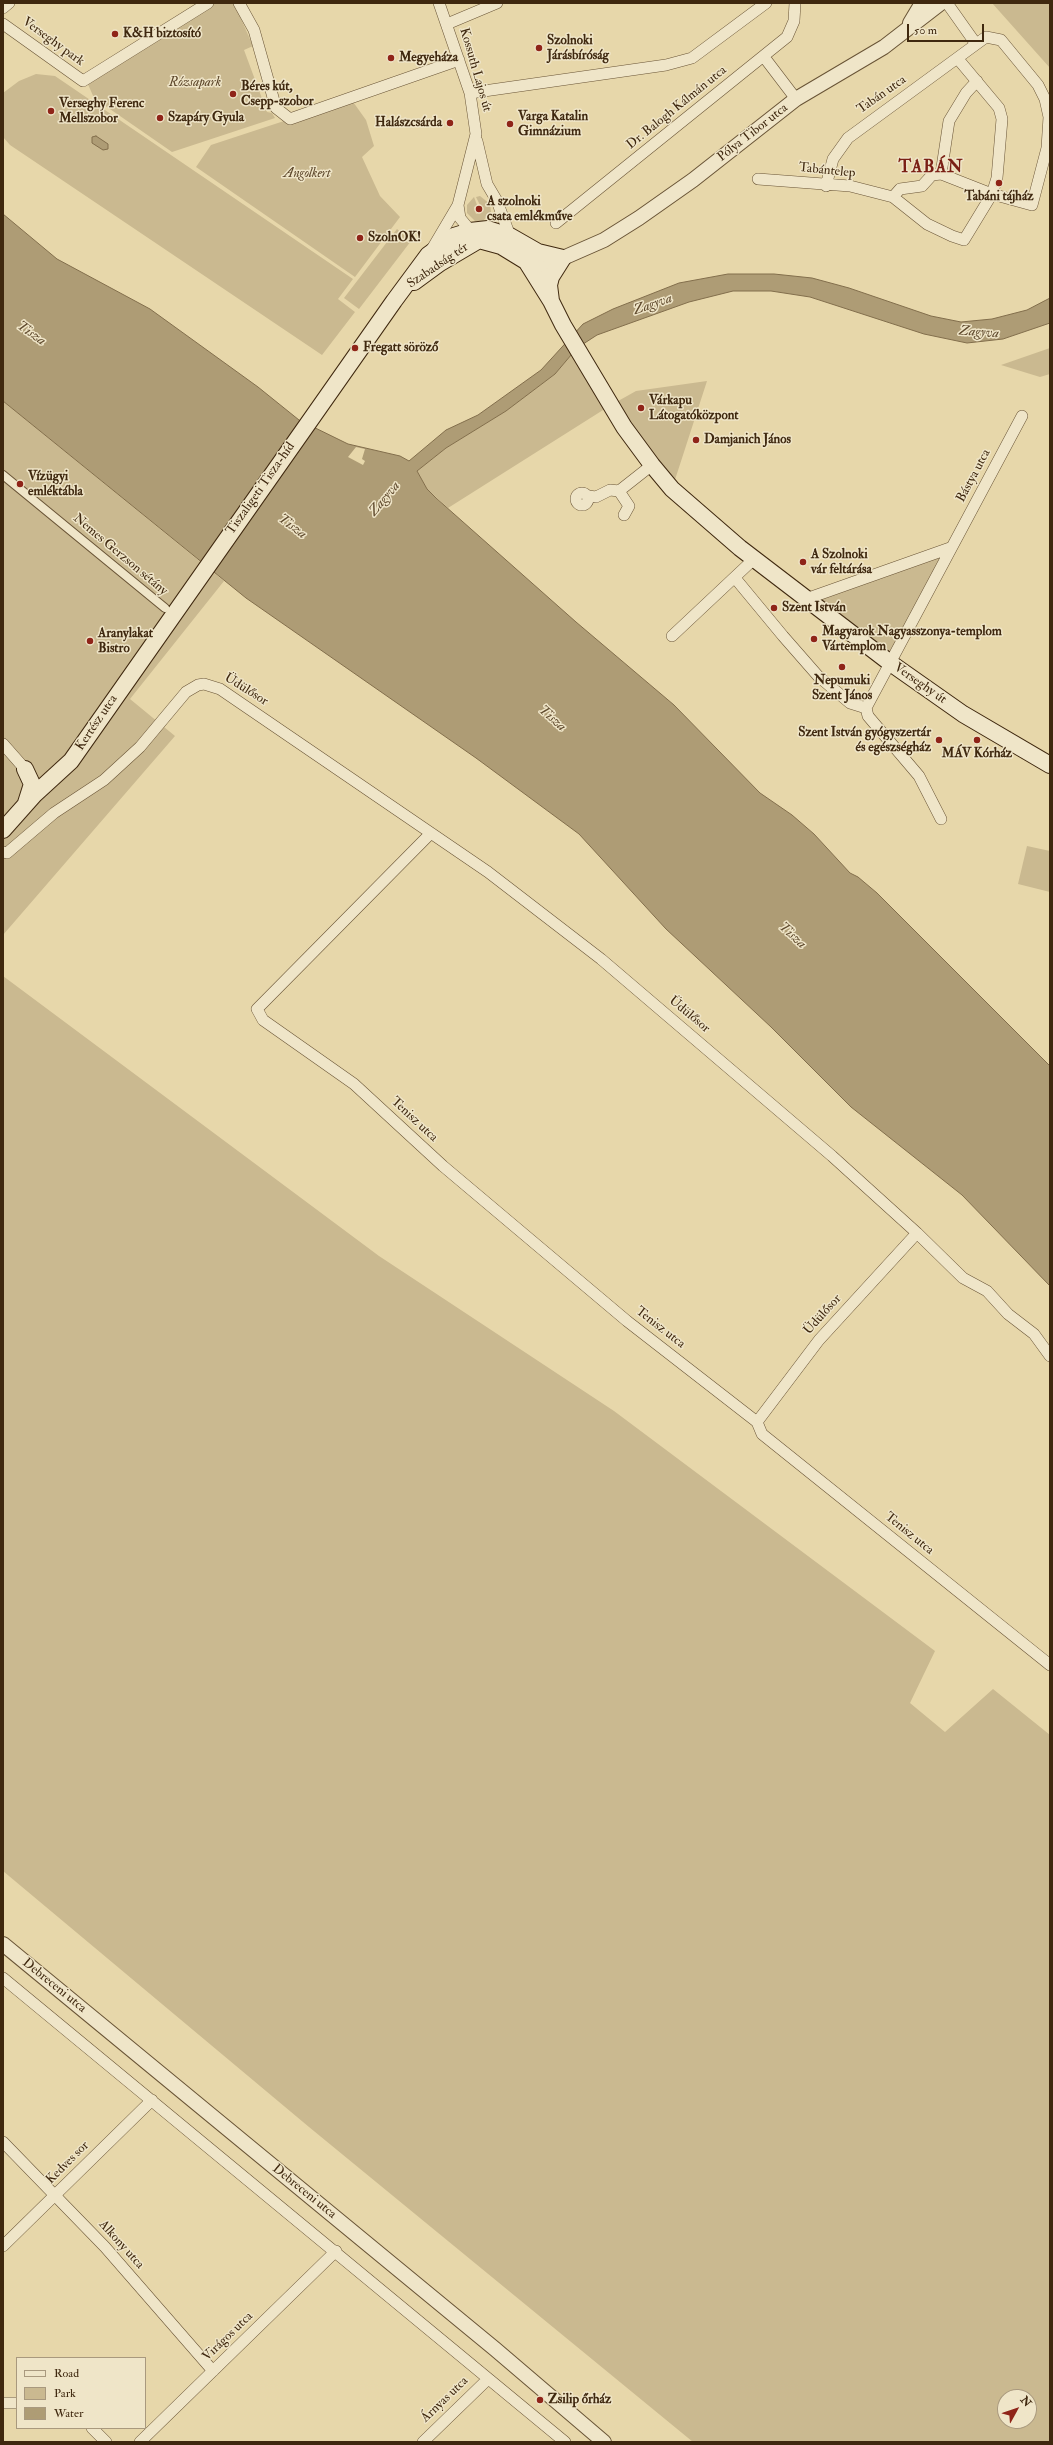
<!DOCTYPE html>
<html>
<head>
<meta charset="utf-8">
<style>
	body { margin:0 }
	#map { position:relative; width:1053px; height:2445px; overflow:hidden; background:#e7d7aa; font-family:"IM FELL Double Pica",serif }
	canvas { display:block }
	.frame { position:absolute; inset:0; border:4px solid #3f280f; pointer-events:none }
	.legend { position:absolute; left:16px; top:2357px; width:130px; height:72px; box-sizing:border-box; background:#efe5c8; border:1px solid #a9997e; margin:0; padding:5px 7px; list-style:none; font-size:12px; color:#3f280f }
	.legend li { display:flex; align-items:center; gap:8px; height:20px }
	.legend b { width:20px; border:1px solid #a9997e }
	.north { position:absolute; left:997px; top:2389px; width:40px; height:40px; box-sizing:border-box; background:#efe5c8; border:1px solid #a9997e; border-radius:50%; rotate:50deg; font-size:11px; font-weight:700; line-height:16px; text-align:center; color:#3f280f }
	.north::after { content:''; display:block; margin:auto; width:14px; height:18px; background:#8f2418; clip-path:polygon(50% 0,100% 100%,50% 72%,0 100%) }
	.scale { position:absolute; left:907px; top:24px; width:77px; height:18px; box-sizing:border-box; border:2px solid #3f280f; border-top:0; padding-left:5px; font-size:12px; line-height:14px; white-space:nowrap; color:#3f280f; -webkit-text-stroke:3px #efe5c8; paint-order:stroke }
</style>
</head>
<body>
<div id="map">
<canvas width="1053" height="2445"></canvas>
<div class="frame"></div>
<ul class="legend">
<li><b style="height:5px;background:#efe5c8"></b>Road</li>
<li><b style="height:11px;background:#cab990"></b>Park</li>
<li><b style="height:11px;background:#ae9c75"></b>Water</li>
</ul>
<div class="north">N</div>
<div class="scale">50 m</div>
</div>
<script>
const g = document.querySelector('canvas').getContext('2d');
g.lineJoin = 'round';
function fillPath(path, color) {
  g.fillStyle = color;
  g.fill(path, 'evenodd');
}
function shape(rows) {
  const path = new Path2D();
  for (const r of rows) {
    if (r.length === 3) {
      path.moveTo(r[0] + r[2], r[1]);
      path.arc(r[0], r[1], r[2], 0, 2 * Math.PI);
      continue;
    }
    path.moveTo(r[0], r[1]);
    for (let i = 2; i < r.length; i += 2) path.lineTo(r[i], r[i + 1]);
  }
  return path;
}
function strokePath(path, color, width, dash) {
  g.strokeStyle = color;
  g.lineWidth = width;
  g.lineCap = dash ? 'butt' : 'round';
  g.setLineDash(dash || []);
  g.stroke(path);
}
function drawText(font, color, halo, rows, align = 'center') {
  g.font = font + ' "IM FELL Double Pica",serif';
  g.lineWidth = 3;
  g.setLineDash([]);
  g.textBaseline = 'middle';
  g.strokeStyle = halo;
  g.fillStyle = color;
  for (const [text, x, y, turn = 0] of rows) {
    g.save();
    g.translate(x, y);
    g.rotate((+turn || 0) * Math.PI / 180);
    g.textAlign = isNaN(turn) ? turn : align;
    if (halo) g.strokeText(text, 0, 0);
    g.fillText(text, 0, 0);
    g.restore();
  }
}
fillPath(shape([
	[215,3,234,3,253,46,244,50,267,112,272,113,275,118,172,152,94,98,87,82],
	[992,3,1050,3,1050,68],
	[36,74,55,76,353,279,338,299,355,312,322,355,10,145,3,137,3,93,19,81],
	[351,99,366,120,374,146,362,157,380,196,400,217,355,277,196,167,211,145],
	[480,196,490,204,491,212,483,221,475,221,467,213,467,205,474,197,477,205,474,207,476,214,483,211,476,197],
	[397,229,411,241,359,309,344,298],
	[577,348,611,405,636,391,707,381,672,489,611,405,448,508,427,489,417,471,446,448,506,411,555,374],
	[1050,348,1050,374,1040,377,1001,365],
	[3,401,224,581,130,699,175,736,3,935],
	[950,548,889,662,806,599],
	[1027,846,1050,851,1050,892,1018,884],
	[3,976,379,1256,614,1411,935,1651,910,1703,945,1732,993,1689,1050,1735,1050,2442,693,2442,309,2127,3,1871],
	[1005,2397,1029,2397,1029,2421,1005,2421]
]), '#cab990');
const water = shape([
	[96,136,108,144,108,149,103,150,92,143,92,137,96,136],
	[3,214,57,259,150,309,258,387,299,420,348,444,400,456,409,461,446,430,478,415,541,370,583,324,613,309,679,283,728,274,774,274,812,278,849,288,931,316,961,322,992,319,1027,310,1050,298,1050,323,1003,339,967,343,924,334,810,297,771,291,733,291,689,302,597,335,577,348,555,374,506,411,446,448,417,471,427,489,436,498,576,622,674,705,760,793,792,815,814,834,850,873,858,877,877,893,1050,1066,1050,1286,962,1195,851,1107,771,1027,666,929,579,834,476,758,246,598,3,401,3,214]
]);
fillPath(water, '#ae9c75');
strokePath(water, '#826e4c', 1);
fillPath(shape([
	[356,447,365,449,362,459,365,461,363,465,348,457]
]), '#e7d7aa');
const pedestrian = shape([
	[3,475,165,608]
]);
const minor = shape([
	[239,3,254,30,276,108,290,119,459,60],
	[947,3,976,44],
	[3,8,9,3],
	[3,24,83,81,208,3],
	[447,24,497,3],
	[764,57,796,99],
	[470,93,666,65,692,58,766,3],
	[477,141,487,184,497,201,510,236],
	[941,174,949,121,966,93,977,81],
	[758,179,850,186,893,197,927,224,952,236,964,240,992,194,997,178,1002,119,999,108,958,59],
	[826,186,833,159,848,138,986,37,1001,40,1038,85,1045,99,1049,117,1047,148,1032,205,992,194,941,174,932,175,922,186,900,189,893,197],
	[458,205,460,218,474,235],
	[556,223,787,37,794,21,795,3],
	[432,249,458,205,476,134,470,93,439,3],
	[619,491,629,506,624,515],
	[582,499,6],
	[588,496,596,497,610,490,619,491,652,465],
	[735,578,783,636,818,676,850,703,866,708],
	[806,599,950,548],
	[672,636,754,559],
	[3,744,25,769],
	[941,819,919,776,868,716,866,708,1022,416],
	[431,833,257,1009,263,1020,354,1084,443,1166,627,1321,757,1422,762,1434,1050,1665],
	[3,852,7,853,54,813,104,780,140,747,186,692,198,685,204,684,220,689,488,872,601,959,832,1156,917,1233,963,1278,987,1291,1008,1314,1034,1334,1050,1356],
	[757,1422,819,1340,917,1233],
	[3,1978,565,2442],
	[3,2142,105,2247,213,2371],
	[3,2246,152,2100],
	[3,2403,17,2403],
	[92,2428,106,2442],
	[140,2442,336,2251],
	[423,2442,488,2379]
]);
const tertiary = shape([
	[910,23,922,3],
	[542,287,540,267,549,259,563,258,604,240,639,218,693,180,796,99,884,47,941,3],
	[3,1944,495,2349,604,2442]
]);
const secondary = shape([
	[526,261,551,301,563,325,624,427,652,465,672,489,740,548,889,662,963,714,1050,765],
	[414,282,440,263,479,240,501,246,532,265],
	[25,769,32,784,26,803],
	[3,830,35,794,71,761,394,301,428,255,454,236,470,231,488,229,510,236,538,252,563,258,551,277,549,285,551,301]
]);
strokePath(pedestrian, '#695436', 10);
strokePath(minor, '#695436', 12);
strokePath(tertiary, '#695436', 16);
strokePath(secondary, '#3f280f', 18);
strokePath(pedestrian, '#efe5c8', 8);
strokePath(minor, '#efe5c8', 11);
strokePath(tertiary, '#efe5c8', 14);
strokePath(secondary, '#efe5c8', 16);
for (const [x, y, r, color] of [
	[115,34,4,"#8f2418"],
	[539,48,4,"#8f2418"],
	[391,58,4,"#8f2418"],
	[233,94,4,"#8f2418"],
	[51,111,4,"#8f2418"],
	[160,118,4,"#8f2418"],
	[450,123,4,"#8f2418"],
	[510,124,4,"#8f2418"],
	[999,183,4,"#8f2418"],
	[479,209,4,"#8f2418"],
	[360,238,4,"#8f2418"],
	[355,348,4,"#8f2418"],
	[641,408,4,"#8f2418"],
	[696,440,4,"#8f2418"],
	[20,484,4,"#8f2418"],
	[803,562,4,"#8f2418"],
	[774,608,4,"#8f2418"],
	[814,639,4,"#8f2418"],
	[90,641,4,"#8f2418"],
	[842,667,4,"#8f2418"],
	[939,740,4,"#8f2418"],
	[977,740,4,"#8f2418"],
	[540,2400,4,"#8f2418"]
]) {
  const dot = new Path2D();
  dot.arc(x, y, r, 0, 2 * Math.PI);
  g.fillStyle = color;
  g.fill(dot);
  strokePath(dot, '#efe5c8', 1.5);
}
drawText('bold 13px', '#3f280f', '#efe5c8', [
	["K&H biztosító",123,34],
	["Szolnoki",547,41],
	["Járásbíróság",547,56],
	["Megyeháza",399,58],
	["Béres kút,",241,87],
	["Csepp-szobor",241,102],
	["Verseghy Ferenc",59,104],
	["Mellszobor",59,119],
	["Varga Katalin",518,117],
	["Gimnázium",518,132],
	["Szapáry Gyula",168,118],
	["Halászcsárda",442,123,"right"],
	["Tabáni tájház",999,197,"center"],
	["A szolnoki",487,202],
	["csata emlékműve",487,217],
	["SzolnOK!",368,238],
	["Fregatt söröző",363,348],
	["Várkapu",649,401],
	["Látogatóközpont",649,416],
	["Damjanich János",704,440],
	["Vízügyi",28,477],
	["emléktábla",28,492],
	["A Szolnoki",811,555],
	["vár feltárása",811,570],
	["Szent István",782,608],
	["Magyarok Nagyasszonya-templom",822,632],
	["Vártemplom",822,647],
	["Aranylakat",98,634],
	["Bistro",98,649],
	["Nepumuki",842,681,"center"],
	["Szent János",842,696,"center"],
	["Szent István gyógyszertár",931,733,"right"],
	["és egészségház",931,748,"right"],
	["MÁV Kórház",977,754,"center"],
	["Zsilip őrház",548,2400]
], 'left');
drawText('13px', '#3f280f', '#efe5c8', [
	["Verseghy park",53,42,36],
	["Kossuth Lajos út",475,70,74],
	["Tabán utca",882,95,-35],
	["Dr. Balogh Kálmán utca",677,108,-39],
	["Pólya Tibor utca",753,133,-38],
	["Tabántelep",827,171,6],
	["Szabadság tér",438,266,-34],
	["Bástya utca",974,476,-62],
	["Tiszaligeti Tisza-híd",261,489,-55],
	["Nemes Gerzson sétány",120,555,40],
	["Verseghy út",920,684,35],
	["Üdülősor",246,690,32],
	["Kertész utca",97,723,-56],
	["Üdülősor",689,1015,40],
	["Tenisz utca",414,1120,43],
	["Üdülősor",823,1315,-48],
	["Tenisz utca",660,1328,38],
	["Tenisz utca",909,1534,39],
	["Debreceni utca",54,1986,39],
	["Kedves sor",68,2163,-45],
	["Debreceni utca",304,2192,39],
	["Alkony utca",121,2245,48],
	["Virágos utca",228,2337,-44],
	["Árnyas utca",445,2400,-44]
]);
drawText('italic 13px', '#5b4529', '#efe5c8', [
	["Rózsapark",195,83],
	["Angolkert",307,174]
]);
drawText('italic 14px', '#604b2e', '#efe5c8', [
	["Zagyva",653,305,-19],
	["Zagyva",979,333,4],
	["Tisza",31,334,36],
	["Zagyva",385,499,-50],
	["Tisza",292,527,37],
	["Tisza",552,719,42],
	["Tisza",792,936,43]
]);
g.letterSpacing = '1px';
drawText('bold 17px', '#7a1f14', '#efe5c8', [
	["TABÁN",931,168]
]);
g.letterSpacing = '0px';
</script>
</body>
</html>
